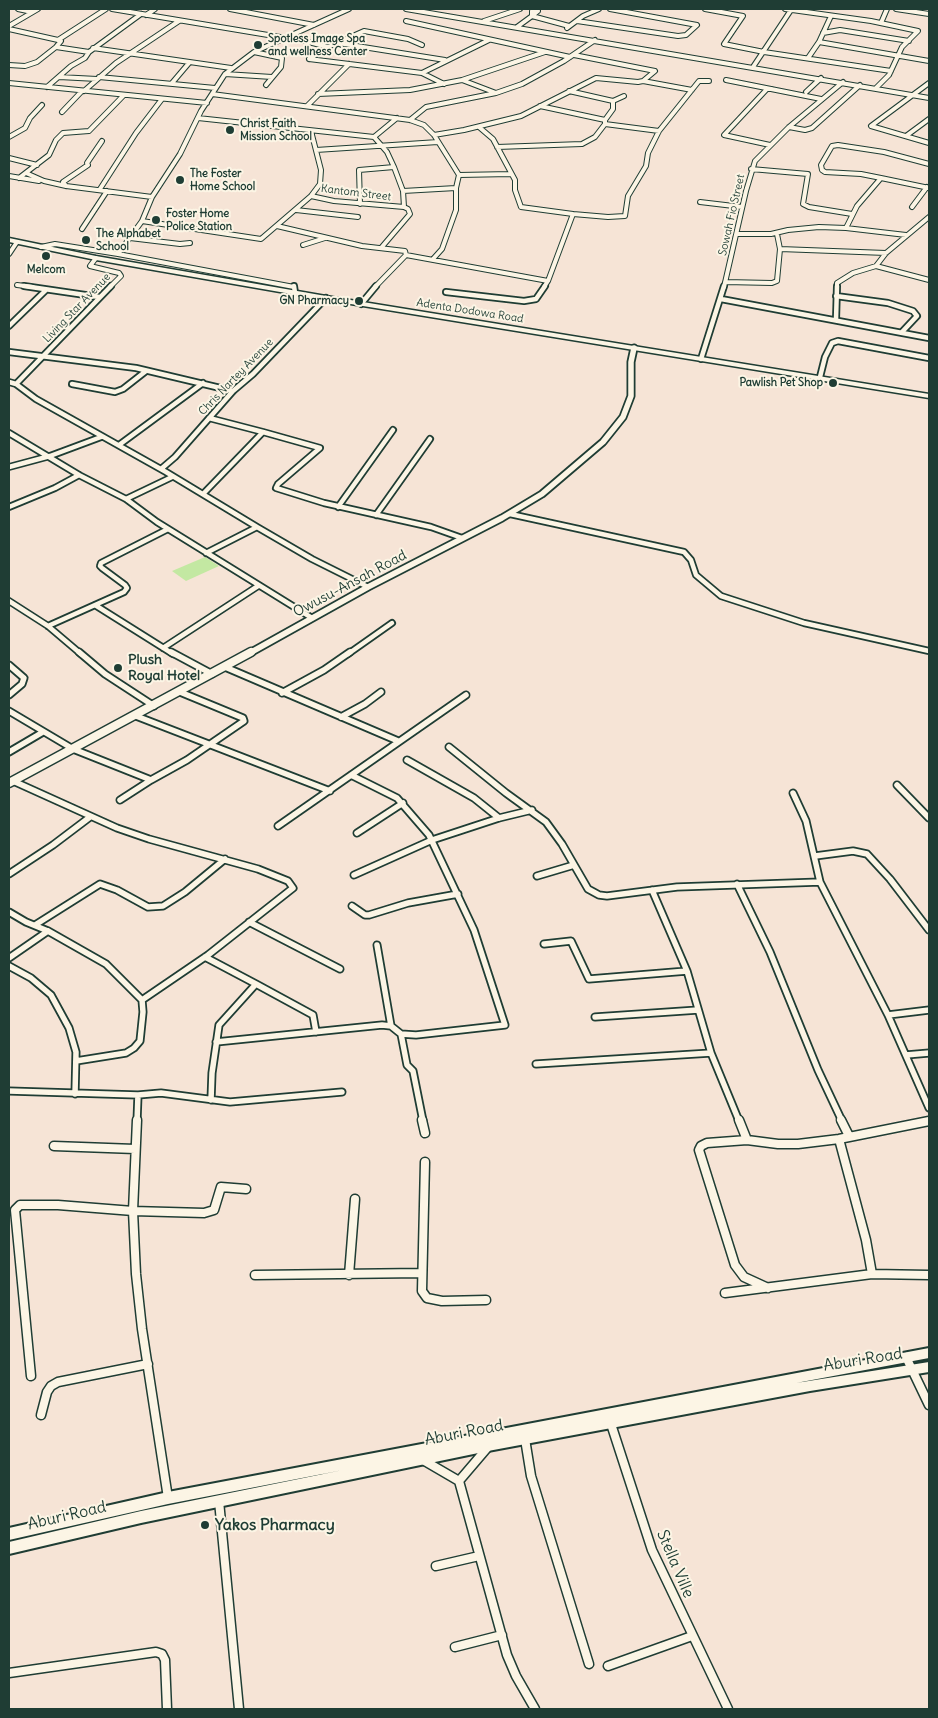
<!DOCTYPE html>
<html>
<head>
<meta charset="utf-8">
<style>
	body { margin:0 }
	#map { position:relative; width:938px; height:1718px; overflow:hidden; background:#f6e4d6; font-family:Delius,sans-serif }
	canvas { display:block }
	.frame { position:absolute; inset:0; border:10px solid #1f3d34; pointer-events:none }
</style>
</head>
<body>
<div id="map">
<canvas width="938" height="1718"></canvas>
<div class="frame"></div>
</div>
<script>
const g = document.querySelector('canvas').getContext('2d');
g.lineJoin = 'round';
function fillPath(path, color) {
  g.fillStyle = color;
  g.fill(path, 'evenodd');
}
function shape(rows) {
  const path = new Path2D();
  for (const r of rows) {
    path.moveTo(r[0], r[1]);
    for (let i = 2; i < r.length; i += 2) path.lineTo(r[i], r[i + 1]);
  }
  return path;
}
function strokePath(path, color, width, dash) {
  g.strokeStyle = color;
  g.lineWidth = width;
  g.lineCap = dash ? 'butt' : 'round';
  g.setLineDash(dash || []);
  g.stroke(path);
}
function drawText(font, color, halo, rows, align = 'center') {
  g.font = font + ' Delius,sans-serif';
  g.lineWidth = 4;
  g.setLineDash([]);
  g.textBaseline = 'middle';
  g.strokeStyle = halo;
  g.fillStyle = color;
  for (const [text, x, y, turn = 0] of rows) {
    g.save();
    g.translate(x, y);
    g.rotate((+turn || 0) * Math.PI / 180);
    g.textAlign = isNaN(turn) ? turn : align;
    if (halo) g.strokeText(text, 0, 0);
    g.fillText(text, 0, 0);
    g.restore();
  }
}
fillPath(shape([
	[205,557,219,566,186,581,172,571]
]), '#c3e8a2');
const streetFar3 = shape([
	[18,9,32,12],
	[112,9,286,38],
	[230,9,314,25],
	[406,9,929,98],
	[705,9,743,16,724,44,764,52,891,71],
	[785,9,871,21,918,31,902,47,889,75,876,88],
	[896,9,929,14],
	[535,10,538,11,532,16,532,11,535,10],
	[146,15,155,9],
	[406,21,570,57],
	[484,21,520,9],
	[577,21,678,36,686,35,697,25,610,9],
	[881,23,887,9],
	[9,26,38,9],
	[517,27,532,16,569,26],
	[567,28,583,16,599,9],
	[9,29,58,40],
	[823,33,840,30,909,41],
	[289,37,328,47],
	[819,42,831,16],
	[338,43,445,60],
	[56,47,89,52,141,14],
	[93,48,231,68],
	[254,52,282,58,281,67,266,85],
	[808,58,819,42,929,61],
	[309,59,422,73,444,84],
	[309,59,328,47,364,31,408,39,422,45],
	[9,65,25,66,37,62,56,47,61,41,58,40,106,9],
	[753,67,791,10],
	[422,73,489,40],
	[225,74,272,77],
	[59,77,97,79],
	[99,77,215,88],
	[462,80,545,52],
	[726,80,821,99],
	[643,81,692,90],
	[9,83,207,103],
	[172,83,189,63],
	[929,83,871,126,929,143],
	[47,87,71,66,85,58,89,52],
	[84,91,116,63,179,21],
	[569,91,613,101],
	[806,92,821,78],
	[212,94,410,120,424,125,434,135,459,175,456,188,456,210,442,249,433,259],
	[318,94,410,90,462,80,496,93],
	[307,106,349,64],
	[540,106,605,120,605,124,659,131],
	[62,112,82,91],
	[198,118,374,137,397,118],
	[410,120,426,107,496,93,522,84,564,61,595,40],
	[605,120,613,109,613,101,624,96],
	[479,127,493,139,515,180,515,190,521,207,573,214,548,281,544,287],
	[789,127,805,130,812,128,860,85],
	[434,135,464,130,521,116,596,78,638,82,643,81,655,71,574,55],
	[906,136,929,119],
	[9,137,25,128,30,118,42,105],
	[770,145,724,135,767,89,772,89],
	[497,147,582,144,595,137,605,124],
	[316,150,438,142],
	[9,158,37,165],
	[394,167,403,191],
	[751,169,808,174,803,204,809,207,852,214],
	[26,173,44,181,66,186,152,197],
	[459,175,511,174],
	[9,176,39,181],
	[19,178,49,155,56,140,63,133,89,131,124,95],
	[881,178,861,174,825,172,822,170,821,165,832,146,838,145,884,152,929,164],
	[66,186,63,182,88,165,87,163,102,141],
	[100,189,136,133,162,99],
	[311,196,334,201,404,207,408,209,410,214,381,248],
	[700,202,742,207],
	[360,204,359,170,394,167,387,152,374,137],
	[404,207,403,191,456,188],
	[912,207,927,187],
	[296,210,358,217],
	[573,214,608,217,625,216,628,196,646,166,648,153,659,131,699,81,709,81],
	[142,221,261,239,311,196,320,184,321,170,311,131],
	[277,226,362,246,405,251,406,255],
	[82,229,107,191],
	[737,234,771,234,788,230,819,227,846,228],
	[906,235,846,228,857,206,881,178,929,188],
	[130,238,180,244,190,243],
	[303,245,325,238],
	[41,247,55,244,118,254],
	[780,249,886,253],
	[9,254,17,242],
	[96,258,90,266,119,273,121,276,110,287],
	[876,266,929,280],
	[725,282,772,283,777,281,780,249,777,234],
	[17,285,33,287],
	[294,287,118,254,142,221,152,197,180,154,201,111,225,74,254,52,349,9],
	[375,287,406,255,548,281],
	[724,287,746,191,755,161,789,127,843,82],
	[837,287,837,283,853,273,876,266,886,253,929,217]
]);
const streetFar2 = shape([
	[24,286,99,297],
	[294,286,295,293],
	[446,292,524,301,536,299,545,286],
	[836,296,888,303,913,311,917,316,902,332],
	[721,299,929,338],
	[361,304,376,286],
	[836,320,837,286],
	[9,326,46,290],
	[9,352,136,368,233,391],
	[701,359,724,286],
	[820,377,825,357,832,343,838,341,929,358],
	[9,382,16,384,36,399,166,472,257,527,206,553],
	[16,384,111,286],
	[72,384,115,392,123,389,146,371],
	[263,432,320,448,278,484,276,488,324,503,431,527,462,538],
	[9,433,79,475,126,499,157,522,312,618],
	[119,445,203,383],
	[9,467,50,456,101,437],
	[161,469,175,457,233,391,253,374,326,298],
	[203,494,263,432,209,418],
	[126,499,172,477],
	[9,507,55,488,79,475],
	[338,507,393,430],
	[510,514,684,552,691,560,696,575,721,596,804,623,929,651],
	[376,515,430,439],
	[257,527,312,559,368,587],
	[9,601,48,626,81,654],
	[95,605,173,654],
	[48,626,124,592,127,588,125,585,102,568,100,566,101,563,168,529],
	[163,648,258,586],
	[348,654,392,623]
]);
const streetFar1 = shape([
	[79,652,105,674,154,706],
	[171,652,212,674],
	[9,665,24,678,22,684,9,695],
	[225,667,398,741],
	[282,693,324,670,350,652],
	[9,711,73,749,151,780,187,760,244,721,243,718,180,692],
	[136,716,330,791],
	[341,717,365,704,381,692],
	[449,747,506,793,546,822,562,844,588,889,599,895,607,896,677,887,820,882],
	[9,752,43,732],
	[407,760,474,798,499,818],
	[13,781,117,828,149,839,258,869,288,881,293,888,208,955,142,1000,143,1012,140,1041,134,1048,126,1053,76,1061],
	[897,785,929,818],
	[793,793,806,821,820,882,888,1015,929,1108],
	[120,800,151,780],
	[278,826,466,695],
	[357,833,403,803],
	[815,856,853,851,867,854,890,879,929,930],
	[9,874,53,845,90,817],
	[354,875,432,840,499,818,532,810],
	[537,876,574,865],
	[737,884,770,952,818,1070,842,1121],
	[652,890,687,971,711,1053,739,1121],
	[352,906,365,915,369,915,408,903,458,894],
	[9,912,26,922,48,931,106,964,142,1000],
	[249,922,340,969],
	[35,925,100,884,117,890,148,907,163,906,185,892,225,859],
	[544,944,571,941,589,979,687,971],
	[377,945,391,1026],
	[205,957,256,984,219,1025,212,1073,211,1100],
	[9,958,48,931],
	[9,966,31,978,51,995,69,1028,76,1052,75,1094],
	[256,984,313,1015,316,1032],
	[888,1015,929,1010],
	[595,1017,698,1010],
	[401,1034,407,1065,413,1071,423,1121],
	[216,1042,382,1025,391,1026,401,1034,416,1035,505,1025,474,930,429,835,397,798,351,775],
	[906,1055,929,1053],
	[536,1064,711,1053],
	[9,1091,138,1095,161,1093,230,1102,342,1092],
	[137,1121,138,1095]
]);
const street = shape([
	[137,1120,133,1211,136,1274,142,1329,168,1498],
	[422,1120,425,1133],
	[739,1120,747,1140],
	[841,1120,849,1136],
	[839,1139,866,1240,872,1274],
	[54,1146,135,1149],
	[425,1162,422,1291,427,1298,442,1301,486,1300],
	[255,1275,422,1273],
	[349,1275,355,1199],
	[768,1288,744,1277,735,1265,699,1150,701,1146,707,1143,747,1140,778,1144,798,1144,839,1139,929,1121],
	[725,1293,872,1274,929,1275],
	[906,1357,929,1405],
	[31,1376,15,1210,20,1205,58,1205,133,1211,204,1213,214,1210,221,1187,246,1189],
	[41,1415,47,1392,51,1386,58,1382,148,1364],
	[611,1424,652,1550,728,1709],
	[525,1439,531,1476,589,1664],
	[423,1460,459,1481,488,1447],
	[459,1481,507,1655,516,1676,535,1709],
	[219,1501,239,1709],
	[436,1566,479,1556],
	[455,1647,502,1635],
	[608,1666,692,1636],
	[9,1673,156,1652,162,1654,165,1660,167,1709]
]);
const secondaryFar1 = shape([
	[248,654,368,587,502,518,542,494,603,442,623,417,631,396,631,362,634,348]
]);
const secondary = shape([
	[9,783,251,652]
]);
const primary = shape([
	[9,238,96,256,326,296,929,394,929,398,326,300,96,260,9,242,9,238]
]);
const highway = shape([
	[929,1348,929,1358,796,1383,929,1362,929,1372,810,1391,488,1451,141,1523,9,1554,9,1542,141,1511,343,1470,168,1504,9,1540,9,1528,168,1492,929,1348]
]);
strokePath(streetFar3, '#1f3d34', 6);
strokePath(streetFar2, '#1f3d34', 8);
strokePath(streetFar1, '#1f3d34', 9);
strokePath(street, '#1f3d34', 11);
strokePath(secondaryFar1, '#1f3d34', 9);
strokePath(secondary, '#1f3d34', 11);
strokePath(primary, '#1f3d34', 3);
strokePath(highway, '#1f3d34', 4);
strokePath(streetFar3, '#fcf5e5', 4);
strokePath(streetFar2, '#fcf5e5', 4.5);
strokePath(streetFar1, '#fcf5e5', 5.5);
strokePath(street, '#fcf5e5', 8);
strokePath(secondaryFar1, '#fcf5e5', 5.5);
strokePath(secondary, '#fcf5e5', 8);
fillPath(primary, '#fcf5e5');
fillPath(highway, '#fcf5e5');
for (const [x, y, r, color] of [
	[258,45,5,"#1f3d34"],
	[230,130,5,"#1f3d34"],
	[180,180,5,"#1f3d34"],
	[156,220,5,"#1f3d34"],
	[86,240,5,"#1f3d34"],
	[46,256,5,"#1f3d34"],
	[359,301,5,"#1f3d34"],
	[833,383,5,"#1f3d34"],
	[118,668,5,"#1f3d34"],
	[205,1525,5,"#1f3d34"]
]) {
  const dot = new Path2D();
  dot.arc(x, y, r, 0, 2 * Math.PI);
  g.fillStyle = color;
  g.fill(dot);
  strokePath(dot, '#fcf5e5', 2);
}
drawText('bold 11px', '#1f3d34', '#fcf5e5', [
	["Spotless Image Spa",268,39],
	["and wellness Center",268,52],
	["Christ Faith",240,124],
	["Mission School",240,137],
	["The Foster",190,174],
	["Home School",190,187],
	["Foster Home",166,214],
	["Police Station",166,227],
	["The Alphabet",96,234],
	["School",96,247],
	["Melcom",46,270,"center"],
	["GN Pharmacy",349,301,"right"],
	["Pawlish Pet Shop",823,383,"right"]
], 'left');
drawText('11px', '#1f3d34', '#fcf5e5', [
	["Kantom Street",356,193,7],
	["Sowah Fio Street",732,215,-77],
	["Living Star Avenue",77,308,-46],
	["Adenta Dodowa Road",470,311,9],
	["Chris Nartey Avenue",236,377,-46]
]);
drawText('14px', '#1f3d34', '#fcf5e5', [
	["Owusu-Ansah Road",350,584,-28]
]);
drawText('bold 14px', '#1f3d34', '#fcf5e5', [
	["Plush",128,660],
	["Royal Hotel",128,676]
], 'left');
drawText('16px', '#1f3d34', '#fcf5e5', [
	["Aburi Road",863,1360,-9],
	["Aburi Road",464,1433,-11],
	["Aburi Road",67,1516,-13],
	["Stella Ville",675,1564,67]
]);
drawText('bold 16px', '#1f3d34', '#fcf5e5', [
	["Yakos Pharmacy",215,1525]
], 'left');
</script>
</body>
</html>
